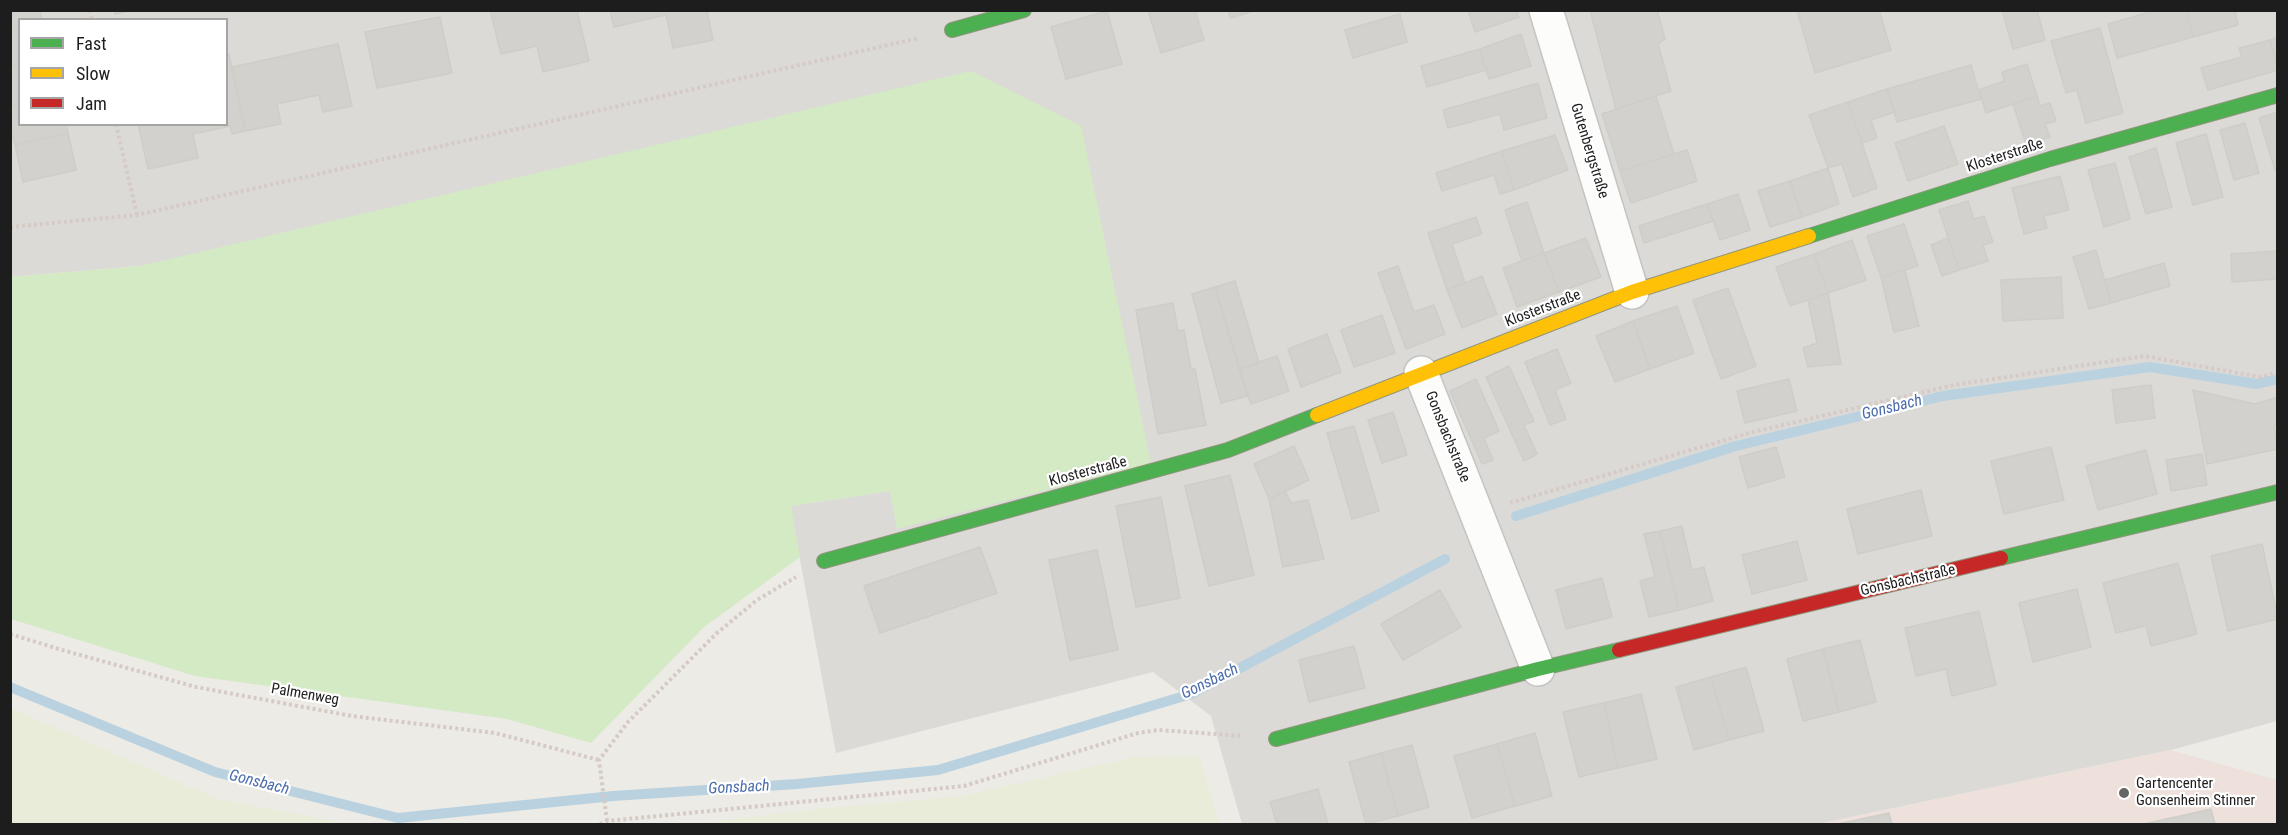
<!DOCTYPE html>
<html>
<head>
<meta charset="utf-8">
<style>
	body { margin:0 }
	#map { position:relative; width:2288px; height:835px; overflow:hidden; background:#ecebe6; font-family:"Roboto Condensed",sans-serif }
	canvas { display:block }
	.frame { position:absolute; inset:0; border:12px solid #1d1d1d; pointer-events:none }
	.legend { position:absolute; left:18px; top:18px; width:210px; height:108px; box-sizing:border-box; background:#fff; border:2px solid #a5a5a5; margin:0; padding:8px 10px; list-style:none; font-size:18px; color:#1d1d1d }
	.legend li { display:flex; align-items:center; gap:12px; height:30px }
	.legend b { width:30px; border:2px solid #a5a5a5 }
</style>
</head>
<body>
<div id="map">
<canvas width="2288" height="835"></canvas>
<div class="frame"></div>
<ul class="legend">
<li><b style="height:8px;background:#4caf50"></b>Fast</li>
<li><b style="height:8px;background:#ffc107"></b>Slow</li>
<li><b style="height:8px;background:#c62828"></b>Jam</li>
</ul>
</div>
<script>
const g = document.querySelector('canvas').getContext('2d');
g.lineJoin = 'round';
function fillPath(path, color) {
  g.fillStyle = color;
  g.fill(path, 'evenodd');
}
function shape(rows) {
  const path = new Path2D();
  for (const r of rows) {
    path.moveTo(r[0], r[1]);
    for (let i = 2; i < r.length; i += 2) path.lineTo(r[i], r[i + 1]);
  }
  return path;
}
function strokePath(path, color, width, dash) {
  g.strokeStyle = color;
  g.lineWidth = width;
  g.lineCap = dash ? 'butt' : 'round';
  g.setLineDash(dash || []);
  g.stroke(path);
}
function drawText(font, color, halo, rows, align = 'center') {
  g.font = font + ' "Roboto Condensed",sans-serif';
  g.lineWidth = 4.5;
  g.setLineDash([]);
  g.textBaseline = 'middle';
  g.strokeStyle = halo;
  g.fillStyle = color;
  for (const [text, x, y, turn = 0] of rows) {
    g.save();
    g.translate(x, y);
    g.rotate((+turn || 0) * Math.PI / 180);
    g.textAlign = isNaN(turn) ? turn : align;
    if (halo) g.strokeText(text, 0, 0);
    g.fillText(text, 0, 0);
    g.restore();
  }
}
fillPath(shape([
	[11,11,2277,11,2277,721,2171,750,1818,824,1242,824,1211,716,1153,672,836,753,790,506,890,491,897,528,1151,462,140,266,11,277],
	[20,20,226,20,226,124,20,124]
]), '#dbdad7');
fillPath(shape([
	[2171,750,2277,780,2277,824,1818,824]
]), '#eee1db');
fillPath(shape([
	[11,708,217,799,349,824,11,824],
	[1199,756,1220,824,695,824,818,809,962,796,1135,757]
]), '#e9ecd9');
fillPath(shape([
	[971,71,1081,126,1151,463,897,529,890,491,791,506,800,557,704,627,591,743,507,719,195,676,11,619,11,277,140,266]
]), '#d3eac4');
strokePath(shape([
	[1516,516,1736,446,1943,396,2150,367,2257,384,2278,379],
	[10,687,215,772,398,818,613,796,797,784,938,770,1191,694,1445,559]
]), '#bad2df', 10);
const building = shape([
	[10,10,40,10,42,20,20,20,20,26,10,28,10,10],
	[114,10,134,10,115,14,114,10],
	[490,10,577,10,589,61,543,72,537,46,501,54,490,10],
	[610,10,707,10,713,40,673,48,666,15,614,27,610,10],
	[1148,10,1195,10,1204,40,1161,53,1148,10],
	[1228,10,1257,10,1231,18,1228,10],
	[1468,10,1516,10,1519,17,1475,32,1468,10],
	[1590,10,1657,10,1665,39,1658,44,1671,91,1616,109,1590,10],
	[1797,10,1879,10,1891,50,1815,73,1797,10],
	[2002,10,2037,10,2045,40,2013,49,2002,10],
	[2157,10,2186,10,2193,37,2117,58,2108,24,2157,10],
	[2186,10,2235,10,2238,25,2193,37,2186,10],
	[1107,11,1122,64,1066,79,1051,27,1107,11],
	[1400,14,1407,42,1353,58,1345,30,1400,14],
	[440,17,452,73,377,88,365,32,440,17],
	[20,26,20,65,10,67,10,28,20,26],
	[2100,28,2123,113,2086,123,2077,90,2066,93,2051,41,2100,28],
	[1521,34,1531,66,1489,79,1480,49,1521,34],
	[2278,37,2278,66,2270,40,2278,37],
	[2270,40,2278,70,2208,90,2201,68,2242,57,2239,48,2270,40],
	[338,44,352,106,323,112,319,95,277,104,281,124,245,131,232,67,338,44],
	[1480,49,1486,70,1427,87,1421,66,1480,49],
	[229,54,245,131,232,134,230,126,193,134,198,158,148,169,138,124,226,124,226,55,229,54],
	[2027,64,2037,96,1986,113,1979,90,2004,81,2002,72,2027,64],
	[20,65,20,105,10,107,10,67,20,65],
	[1971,65,1981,99,1897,122,1887,89,1971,65],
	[1538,83,1547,118,1504,130,1500,114,1448,128,1443,110,1538,83],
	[1887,89,1895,112,1871,120,1877,138,1862,143,1848,102,1887,89],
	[1656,96,1674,154,1620,171,1602,114,1656,96],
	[2037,96,2040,106,2050,103,2056,121,2045,124,2050,137,2026,144,2013,104,2037,96],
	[1848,102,1877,188,1853,197,1842,164,1828,168,1809,115,1848,102],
	[20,105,20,124,66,124,68,133,15,145,10,127,10,107,20,105],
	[2278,112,2278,169,2275,170,2259,118,2278,112],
	[2245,123,2259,173,2234,180,2220,130,2245,123],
	[1944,126,1958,164,1908,181,1895,143,1944,126],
	[68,133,76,170,23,182,15,145,68,133],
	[2206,134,2223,197,2193,205,2176,143,2206,134],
	[1555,135,1568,170,1514,190,1502,151,1555,135],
	[2156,148,2172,207,2146,214,2129,157,2156,148],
	[1687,150,1697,181,1631,203,1620,171,1687,150],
	[1502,151,1514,190,1500,194,1494,175,1442,191,1436,173,1502,151],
	[2115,163,2130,219,2104,227,2088,170,2115,163],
	[1828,168,1839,204,1802,217,1790,181,1828,168],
	[2060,176,2069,210,2044,216,2047,228,2024,234,2012,188,2060,176],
	[1790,181,1802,217,1770,227,1758,191,1790,181],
	[1738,194,1750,230,1720,240,1707,204,1738,194],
	[1968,201,1974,219,1984,216,1993,242,1983,245,1988,261,1959,270,1939,210,1968,201],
	[1527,202,1544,253,1522,261,1505,210,1527,202],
	[1707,204,1713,221,1644,243,1639,226,1707,204],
	[1476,217,1482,234,1452,244,1465,283,1447,290,1428,233,1476,217],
	[1904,224,1918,266,1881,277,1867,236,1904,224],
	[1586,238,1601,277,1559,292,1544,253,1586,238],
	[1948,238,1959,270,1942,276,1931,245,1948,238],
	[1852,240,1866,280,1828,293,1814,254,1852,240],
	[2096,250,2111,303,2089,309,2073,257,2096,250],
	[2278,251,2278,279,2232,282,2231,254,2278,251],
	[1544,253,1559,292,1517,307,1503,268,1544,253],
	[1814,254,1828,293,1790,306,1776,267,1814,254],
	[2164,263,2170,286,2111,303,2105,280,2164,263],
	[1398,266,1414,312,1434,305,1445,334,1406,349,1378,273,1398,266],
	[1905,270,1919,326,1894,332,1881,277,1905,270],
	[1482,276,1497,314,1462,328,1447,290,1482,276],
	[2061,277,2063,318,2003,321,2001,280,2061,277],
	[1235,281,1259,363,1239,369,1215,287,1235,281],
	[1215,287,1248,396,1221,403,1192,294,1215,287],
	[1728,288,1756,366,1721,379,1693,300,1728,288],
	[1828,293,1841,364,1808,367,1803,348,1817,343,1808,300,1828,293],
	[1173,303,1178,331,1184,330,1191,369,1195,369,1206,425,1158,434,1136,310,1173,303],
	[1677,306,1694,353,1650,369,1633,321,1677,306],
	[1382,315,1395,353,1354,367,1341,330,1382,315],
	[1633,321,1650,369,1615,382,1596,336,1633,321],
	[1327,334,1341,372,1301,387,1288,349,1327,334],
	[1557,349,1571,383,1555,390,1566,419,1550,425,1525,362,1557,349],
	[1277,356,1289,391,1251,404,1239,369,1277,356],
	[1509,366,1534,421,1524,425,1537,454,1524,461,1486,377,1509,366],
	[1476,379,1499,431,1484,438,1493,460,1482,464,1450,391,1476,379],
	[1789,379,1797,411,1745,423,1737,391,1789,379],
	[2151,385,2155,418,2116,423,2112,390,2151,385],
	[2193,390,2255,404,2278,397,2278,425,2274,426,2278,449,2207,464,2193,390],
	[1393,412,1407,455,1382,463,1368,420,1393,412],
	[1354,426,1379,511,1352,519,1327,433,1354,426],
	[1294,446,1309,480,1269,499,1254,464,1294,446],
	[1776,447,1785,477,1748,488,1739,457,1776,447],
	[2051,447,2064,500,2004,514,1991,461,2051,447],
	[2146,450,2157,494,2098,510,2086,466,2146,450],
	[2202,454,2207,485,2171,491,2166,460,2202,454],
	[1230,475,1254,575,1209,586,1185,486,1230,475],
	[1921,490,1932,536,1858,554,1847,509,1921,490],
	[1285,491,1291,503,1308,500,1324,559,1283,567,1269,499,1285,491],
	[1161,497,1180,598,1136,607,1116,506,1161,497],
	[1682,526,1692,570,1704,567,1713,601,1679,610,1660,531,1682,526],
	[1660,531,1679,610,1649,617,1640,581,1655,577,1644,534,1660,531],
	[1797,541,1807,580,1752,594,1742,555,1797,541],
	[2262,544,2278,619,2228,631,2211,556,2262,544],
	[980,547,997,593,880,633,864,586,980,547],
	[1097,550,1118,650,1070,660,1049,560,1097,550],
	[2178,563,2197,634,2151,646,2146,626,2116,633,2103,583,2178,563],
	[1602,578,1612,617,1566,629,1556,590,1602,578],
	[2077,589,2091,647,2033,662,2019,603,2077,589],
	[1440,590,1461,627,1403,660,1381,624,1440,590],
	[1979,611,1996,685,1952,696,1946,669,1916,676,1905,628,1979,611],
	[1860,640,1876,702,1839,712,1823,649,1860,640],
	[1354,646,1365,688,1309,702,1299,660,1354,646],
	[1823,649,1839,712,1803,721,1787,659,1823,649],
	[1746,667,1764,731,1729,740,1711,677,1746,667],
	[1711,677,1729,740,1694,750,1676,687,1711,677],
	[1641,694,1657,759,1618,768,1604,703,1641,694],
	[1604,703,1618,768,1579,777,1563,712,1604,703],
	[1535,733,1552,796,1515,806,1497,744,1535,733],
	[1497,744,1515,806,1472,818,1454,756,1497,744],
	[1412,745,1429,807,1398,816,1381,753,1412,745],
	[1381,753,1398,816,1366,824,1349,762,1381,753],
	[1318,789,1328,824,1277,824,1270,802,1318,789],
	[2211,809,2215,824,2144,824,2211,809],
	[1889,813,1892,824,1838,824,1889,813]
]);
fillPath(building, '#d3d1cd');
strokePath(building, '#cfcdc7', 1.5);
const street = shape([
	[1546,10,1632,292],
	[1421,373,1538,669]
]);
const fast = shape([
	[952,30,1024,10],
	[1809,236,2050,159,2278,95],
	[2001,558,2278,492],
	[824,561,1228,450,1317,415],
	[1276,739,1538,669,1619,650]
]);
const slow = shape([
	[1317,415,1632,292,1809,236]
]);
const jam = shape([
	[1619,650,2001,558]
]);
strokePath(street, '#c4c4c2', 36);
strokePath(fast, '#91967e', 16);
strokePath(slow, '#91967e', 16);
strokePath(jam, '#91967e', 16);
strokePath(shape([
	[90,10,92,20],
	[116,124,137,215],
	[10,227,137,215,919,38],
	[1510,503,1749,433,1954,385,2145,356,2260,377,2278,372],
	[10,634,62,650,196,687,352,716,495,733,599,760],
	[607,821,599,760,628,722,717,633,757,600,796,577],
	[600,824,607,821,964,786,1138,733,1159,730,1243,736]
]), '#d6cac6', 4, [3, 3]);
strokePath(street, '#fcfcfb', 33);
strokePath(fast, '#4caf50', 14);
strokePath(slow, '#ffc107', 14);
strokePath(jam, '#c62828', 14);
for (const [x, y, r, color] of [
	[2124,793,6,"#656563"]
]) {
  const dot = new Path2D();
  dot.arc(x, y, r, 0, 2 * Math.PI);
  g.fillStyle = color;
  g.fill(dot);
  strokePath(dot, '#fff', 2);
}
drawText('15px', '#1d1d1d', '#fff', [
	["Gutenbergstraße",1589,151,73],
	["Klosterstraße",2005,156,-18],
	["Klosterstraße",1543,309,-21],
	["Gonsbachstraße",1447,437,68],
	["Klosterstraße",1088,472,-15],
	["Gonsbachstraße",1908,581,-13],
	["Palmenweg",305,695,10]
]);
drawText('15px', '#1d1d1d', '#fff', [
	["Gartencenter",2136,784],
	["Gonsenheim Stinner",2136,801]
], 'left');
drawText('italic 16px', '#4a6cac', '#fff', [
	["Gonsbach",1892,408,-14],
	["Gonsbach",1210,682,-26],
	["Gonsbach",259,783,14],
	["Gonsbach",739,788,-3]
]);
</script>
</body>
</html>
